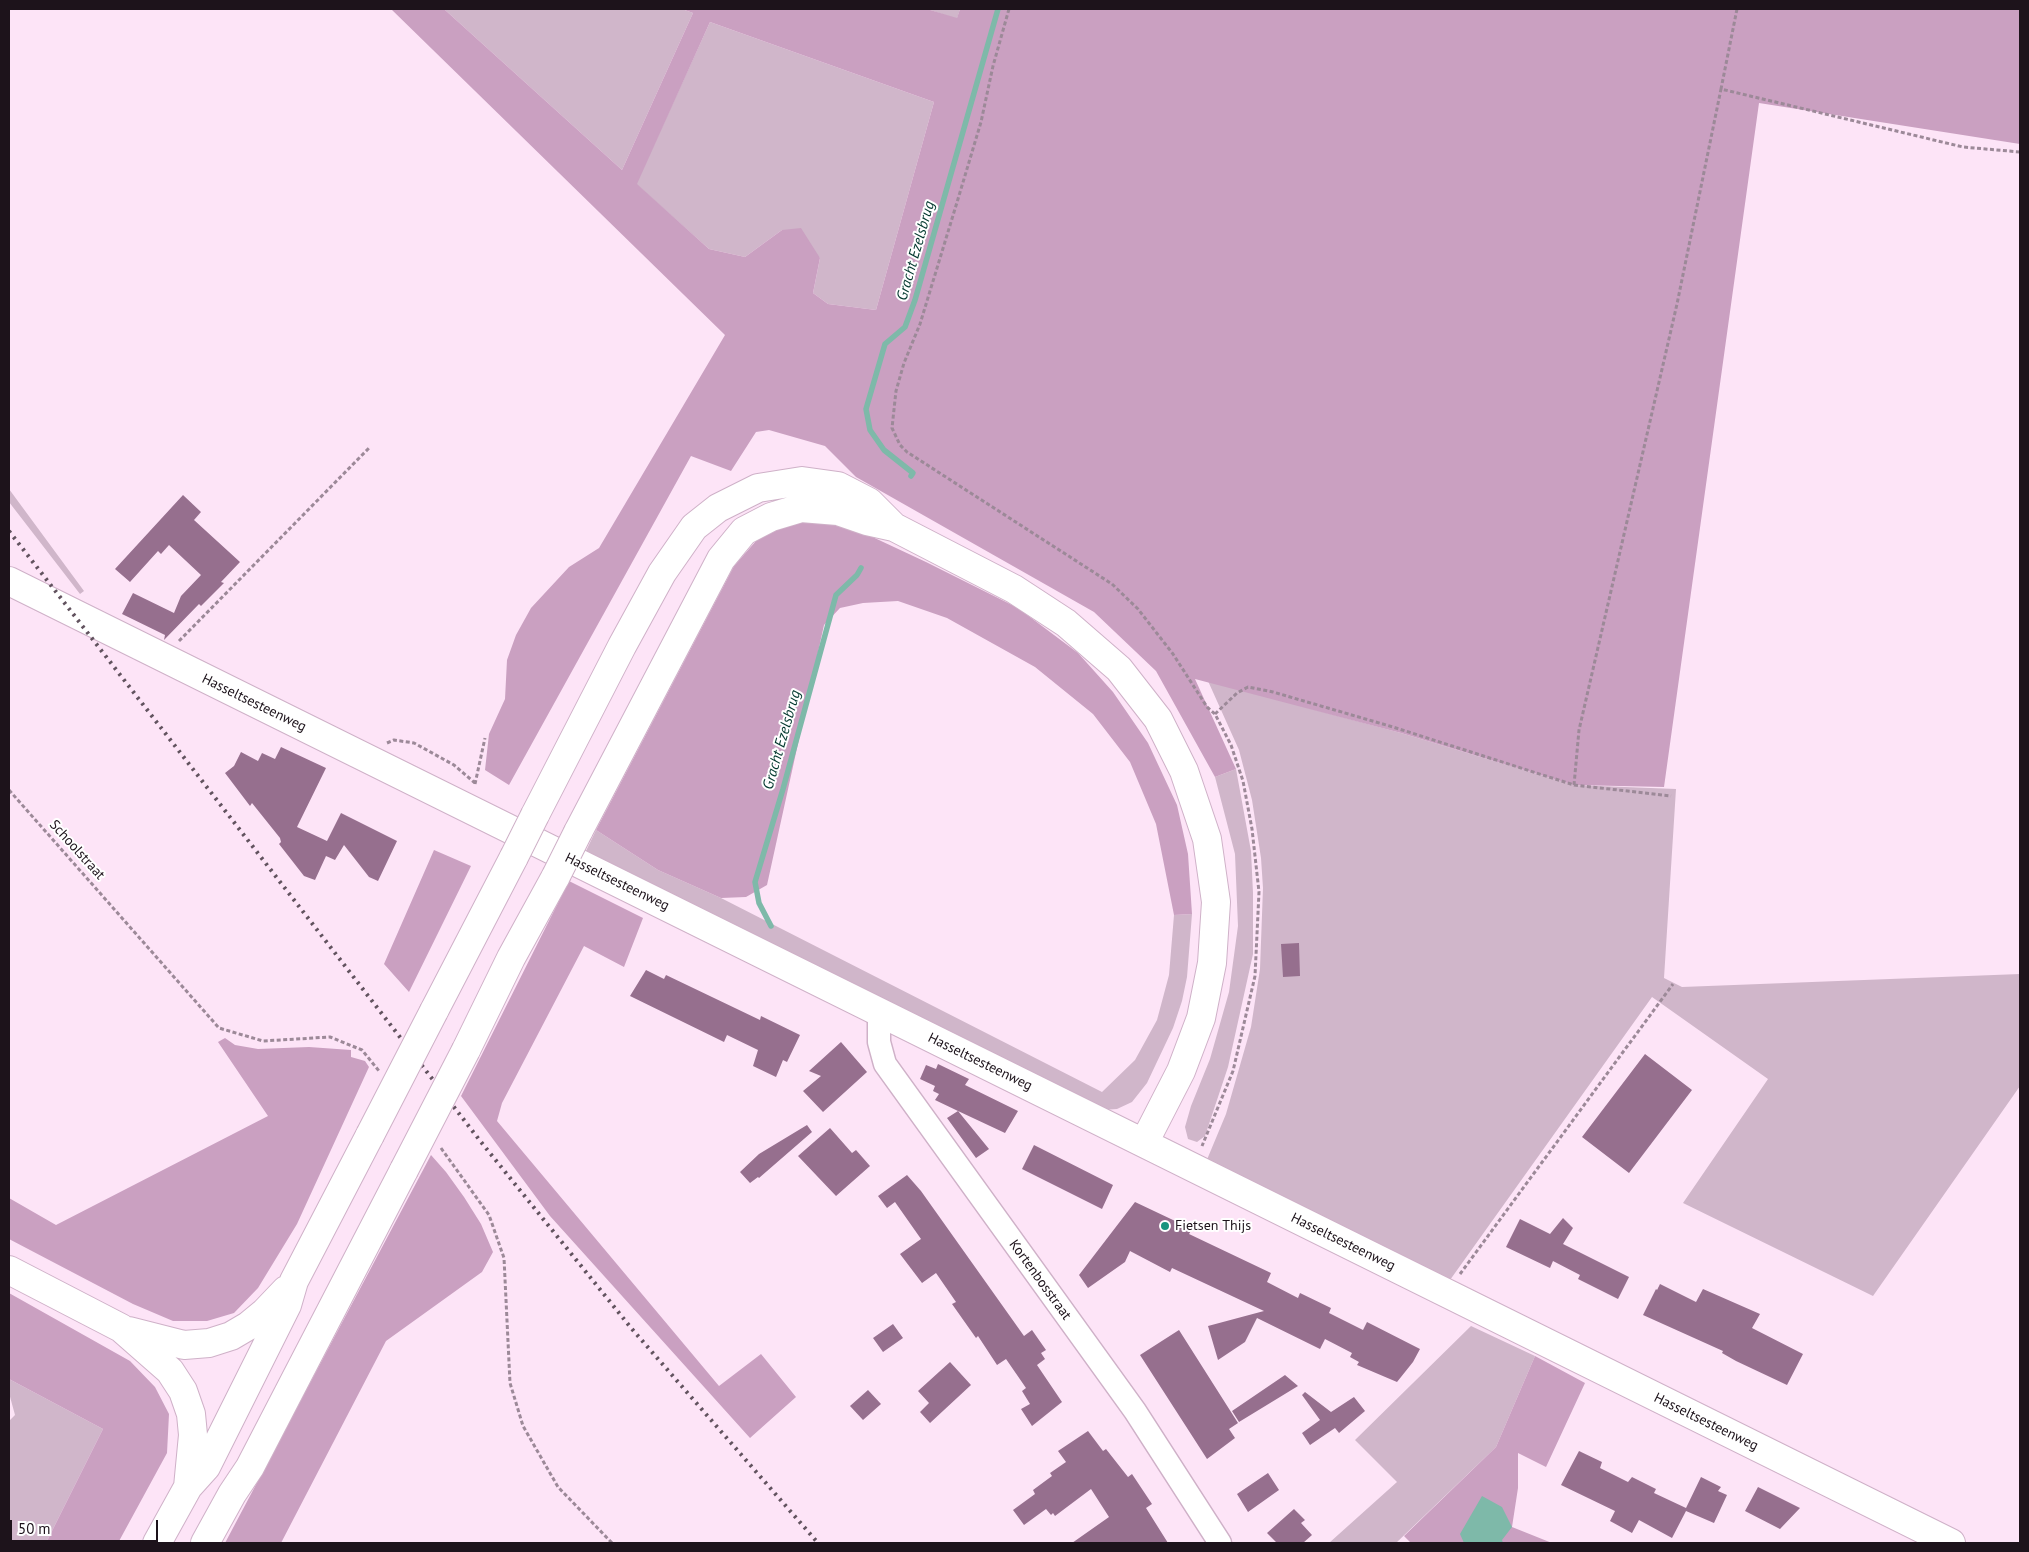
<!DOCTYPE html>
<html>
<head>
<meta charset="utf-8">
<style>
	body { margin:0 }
	#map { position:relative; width:2029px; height:1552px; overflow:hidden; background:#fde4f7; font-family:"PT Sans",sans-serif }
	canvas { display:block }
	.frame { position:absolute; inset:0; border:10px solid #1d131b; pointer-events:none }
	.scale { position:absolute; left:10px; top:1520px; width:148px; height:22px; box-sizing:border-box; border:2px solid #1d131b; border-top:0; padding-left:6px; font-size:15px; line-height:18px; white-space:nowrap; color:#1d131b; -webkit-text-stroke:4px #fff; paint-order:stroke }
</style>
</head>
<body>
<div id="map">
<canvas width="2029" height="1552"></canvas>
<div class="frame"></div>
<div class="scale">50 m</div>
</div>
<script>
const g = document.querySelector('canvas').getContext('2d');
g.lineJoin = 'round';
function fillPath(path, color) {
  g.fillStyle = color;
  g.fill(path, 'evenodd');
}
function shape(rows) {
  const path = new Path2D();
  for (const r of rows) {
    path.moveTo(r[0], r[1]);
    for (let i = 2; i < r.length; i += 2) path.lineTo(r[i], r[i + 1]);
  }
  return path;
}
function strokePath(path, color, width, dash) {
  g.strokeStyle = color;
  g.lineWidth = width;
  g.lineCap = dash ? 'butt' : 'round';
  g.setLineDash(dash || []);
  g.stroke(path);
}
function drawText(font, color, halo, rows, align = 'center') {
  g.font = font + ' "PT Sans",sans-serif';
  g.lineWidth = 4;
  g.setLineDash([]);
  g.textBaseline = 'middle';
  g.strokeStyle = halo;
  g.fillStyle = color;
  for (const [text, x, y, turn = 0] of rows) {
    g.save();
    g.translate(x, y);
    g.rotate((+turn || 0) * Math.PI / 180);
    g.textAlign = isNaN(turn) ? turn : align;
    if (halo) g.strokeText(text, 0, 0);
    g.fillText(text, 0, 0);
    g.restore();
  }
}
fillPath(shape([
	[444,9,682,9,693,13,622,170],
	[927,9,960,9,957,19],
	[710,22,934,102,876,310,828,304,813,293,820,258,782,230,745,257,709,249,636,184],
	[9,489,84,591,80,594,9,502],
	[1208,681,1401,733,1574,785,1676,789,1664,978,1682,987,2020,974,2020,1086,1873,1296,1683,1203,1768,1079,1652,997,1450,1280,1206,1162,1226,1114,1251,1027,1260,969,1263,888,1261,858,1252,800,1239,750],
	[1236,769,1251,851,1253,893,1253,954,1228,1067,1205,1136,1197,1142,1188,1139,1185,1127,1191,1106,1210,1059,1229,992,1238,926,1235,854,1215,777],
	[596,830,658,870,721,898,1102,1092,1135,1060,1157,1020,1169,975,1174,915,1192,914,1187,977,1182,1001,1173,1028,1147,1083,1132,1102,1117,1109,1102,1110,586,851],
	[1471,1326,1535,1356,1496,1447,1396,1543,1329,1543,1397,1482,1355,1440],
	[9,1379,103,1429,46,1543,9,1543,9,1421,15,1415,9,1393]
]), '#d0b6ca');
fillPath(shape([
	[391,9,444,9,622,170,693,13,682,9,927,9,957,18,960,9,2020,9,2020,144,1759,103,1664,787,1574,785,1401,733,1195,679,1236,769,1215,777,1156,671,1094,612,856,477,825,446,769,430,756,432,731,471,691,456,509,785,485,770,489,734,505,699,507,660,516,635,531,608,569,567,599,548,725,335],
	[710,22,934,102,876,310,828,304,813,293,820,258,801,228,782,230,745,257,709,249,637,184],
	[807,519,849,526,926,562,1018,608,1078,653,1113,692,1148,743,1177,805,1188,854,1192,914,1174,915,1156,824,1130,762,1093,714,1035,667,947,618,898,601,863,603,840,608,824,625,767,885,746,897,721,898,658,870,596,830,734,566,756,541,773,531],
	[434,850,471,866,409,992,384,964],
	[569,881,643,918,624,967,584,946,502,1103,497,1121,719,1386,761,1354,796,1397,750,1438,550,1216,461,1096],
	[225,1038,235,1045,258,1049,309,1047,351,1050,351,1057,365,1061,369,1067,297,1224,258,1288,234,1313,207,1321,173,1321,133,1304,9,1239,9,1198,56,1225,268,1116,218,1042],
	[431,1155,446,1172,464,1197,481,1224,493,1252,482,1272,386,1341,281,1543,225,1543],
	[9,1293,130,1361,155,1387,169,1414,167,1453,118,1543,46,1543,103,1429,9,1379],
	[1535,1356,1585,1383,1546,1467,1518,1453,1518,1488,1512,1527,1552,1543,1411,1543,1404,1536,1496,1447]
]), '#caa0c1');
fillPath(shape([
	[1482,1496,1502,1507,1512,1527,1502,1540,1503,1543,1464,1543,1460,1534]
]), '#7eb9a9');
strokePath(shape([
	[911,476,913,473,884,450,870,430,866,409,885,344,905,327,915,300,998,9],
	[771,926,759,903,755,882,783,789,836,595,857,575,861,568]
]), '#7eb9a9', 5.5);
fillPath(shape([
	[183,495,201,512,194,520,240,562,221,582,224,583,201,606,199,604,164,640,165,635,122,614,133,593,174,613,181,596,201,575,169,545,161,554,158,551,130,582,115,569],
	[281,747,326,768,297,827,327,841,341,813,397,841,378,881,369,877,344,845,335,860,326,856,315,880,304,876,279,844,281,842,280,838,252,803,250,806,225,773,234,766,241,752,258,761,262,753,275,759],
	[1299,943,1300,976,1283,977,1281,944],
	[646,970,664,979,666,975,760,1020,761,1016,800,1035,787,1062,783,1060,776,1077,753,1066,758,1050,727,1035,724,1042,630,996],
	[841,1042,867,1072,823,1112,803,1091,821,1076,809,1071],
	[1645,1054,1692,1090,1629,1173,1582,1137],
	[938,1064,969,1079,965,1085,1018,1111,1005,1133,958,1111,989,1149,976,1158,947,1118,958,1111,935,1100,939,1094,933,1091,935,1086,920,1079,926,1065,936,1069],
	[807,1125,812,1132,759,1178,758,1177,750,1183,740,1172,759,1154],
	[830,1128,852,1153,856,1150,870,1166,836,1196,798,1156],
	[1034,1145,1113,1185,1102,1209,1022,1169],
	[907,1175,921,1191,1024,1336,1032,1330,1046,1350,1041,1353,1045,1359,1037,1365,1062,1402,1032,1426,1021,1409,1030,1404,1022,1391,1026,1388,1006,1359,997,1365,978,1336,976,1338,952,1304,956,1302,936,1273,922,1283,900,1254,921,1239,895,1202,887,1208,878,1196],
	[1135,1202,1192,1229,1189,1234,1271,1273,1267,1282,1298,1298,1300,1293,1331,1308,1329,1313,1363,1330,1367,1322,1420,1349,1413,1362,1397,1382,1357,1365,1359,1362,1350,1357,1352,1353,1325,1339,1320,1349,1257,1318,1245,1342,1218,1360,1208,1326,1264,1311,1172,1268,1170,1272,1130,1251,1125,1262,1088,1288,1079,1275],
	[1563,1218,1573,1228,1563,1244,1629,1277,1618,1299,1578,1279,1580,1275,1553,1261,1550,1268,1506,1247,1520,1219,1550,1234],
	[1660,1284,1696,1302,1703,1289,1760,1314,1752,1328,1803,1354,1787,1385,1736,1361,1722,1353,1723,1351,1643,1315,1656,1289,1657,1290],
	[893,1324,903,1338,883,1352,873,1338],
	[1179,1330,1238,1423,1229,1429,1235,1438,1207,1459,1140,1355],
	[950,1362,971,1385,930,1423,920,1412,929,1403,918,1391],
	[1285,1375,1298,1386,1239,1422,1232,1411],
	[868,1390,881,1404,863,1420,850,1406],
	[1305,1392,1331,1412,1354,1397,1365,1411,1339,1433,1335,1428,1310,1445,1302,1433,1320,1420,1302,1395],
	[1088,1431,1103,1451,1106,1449,1128,1477,1132,1474,1152,1504,1146,1508,1168,1543,1072,1543,1109,1517,1091,1489,1055,1516,1053,1513,1051,1515,1046,1509,1024,1525,1013,1510,1035,1494,1033,1490,1052,1476,1050,1473,1066,1462,1058,1451],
	[1579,1451,1602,1462,1600,1468,1628,1482,1632,1477,1656,1489,1654,1493,1686,1508,1701,1477,1721,1487,1718,1491,1727,1495,1714,1523,1686,1511,1672,1538,1639,1520,1632,1533,1610,1521,1615,1511,1561,1485],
	[1268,1473,1279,1490,1248,1512,1237,1494],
	[1758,1487,1800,1508,1780,1529,1745,1511],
	[1294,1509,1305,1520,1301,1523,1312,1535,1303,1543,1277,1543,1267,1533]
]), '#966f8e');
const street = shape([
	[879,1012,879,1042,885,1064,1135,1411,1220,1543]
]);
const secondary = shape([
	[9,581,1951,1543],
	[535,815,622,646,662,573,694,527,718,508,758,488,802,481,838,486,869,502,894,527],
	[578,832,721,559,744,531,771,517,801,508,838,511,867,521,894,527,1014,589,1066,623,1119,669,1158,719,1184,771,1207,839,1216,902,1212,963,1201,1018,1181,1071,1144,1143],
	[434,1011,514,857],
	[466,1050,511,958,556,876],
	[9,1270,121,1328,170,1371,183,1391,191,1414,193,1435,188,1487],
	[129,1331,184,1345,209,1343,231,1336,248,1326,265,1312,286,1290],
	[157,1543,188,1487,206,1467,287,1305,294,1281,370,1135],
	[205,1543,232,1494,250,1467,404,1170]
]);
strokePath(street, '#cfb1c8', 25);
strokePath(secondary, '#cfb1c8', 30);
strokePath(shape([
	[1009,9,993,66,981,122,958,199,920,324,904,363,896,391,892,428,900,445,907,452,1112,584,1138,609,1173,654,1207,707,1215,714,1231,745,1243,781,1252,829,1259,892,1255,976,1233,1071,1202,1146],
	[1737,9,1721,89,1963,147,2020,152],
	[179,641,369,448],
	[1215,714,1237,693,1248,687,1273,692,1393,727,1574,785,1579,730,1677,304,1721,89],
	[387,743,394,740,414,743,454,765,475,783],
	[475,784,485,738],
	[1574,785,1671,796],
	[9,790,219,1028,263,1041,330,1037,362,1050,379,1071],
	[441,1148,489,1215,504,1258,510,1383,523,1426,558,1487,612,1543],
	[1460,1274,1673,984]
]), '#9c8998', 3, [4, 2.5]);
strokePath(street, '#fff', 22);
strokePath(secondary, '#fff', 28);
strokePath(shape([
	[9,531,481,1142,632,1329,818,1543]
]), '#61525e', 4, [2.5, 5]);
const secondaryBridge = shape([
	[514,857,535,815],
	[556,876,578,832],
	[370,1135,434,1011],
	[404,1170,466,1050]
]);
strokePath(secondaryBridge, '#cfb1c8', 30, []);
strokePath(secondaryBridge, '#fff', 28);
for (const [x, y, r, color] of [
	[1165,1226,5,"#16947d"]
]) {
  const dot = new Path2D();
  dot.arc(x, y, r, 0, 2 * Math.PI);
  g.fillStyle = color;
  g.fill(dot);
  strokePath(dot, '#fff', 2);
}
drawText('14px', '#1d131b', '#fff', [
	["Hasseltsesteenweg",254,703,26],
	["Schoolstraat",77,850,48],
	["Hasseltsesteenweg",617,882,26],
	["Hasseltsesteenweg",980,1062,26],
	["Hasseltsesteenweg",1343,1242,26],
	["Kortenbosstraat",1040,1280,54],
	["Hasseltsesteenweg",1706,1422,26]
]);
drawText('14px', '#1d131b', '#fff', [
	["Fietsen Thijs",1175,1226]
], 'left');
drawText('italic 15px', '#00372d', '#fff', [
	["Gracht Ezelsbrug",916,251,-74],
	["Gracht Ezelsbrug",782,740,-74]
]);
</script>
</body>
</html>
